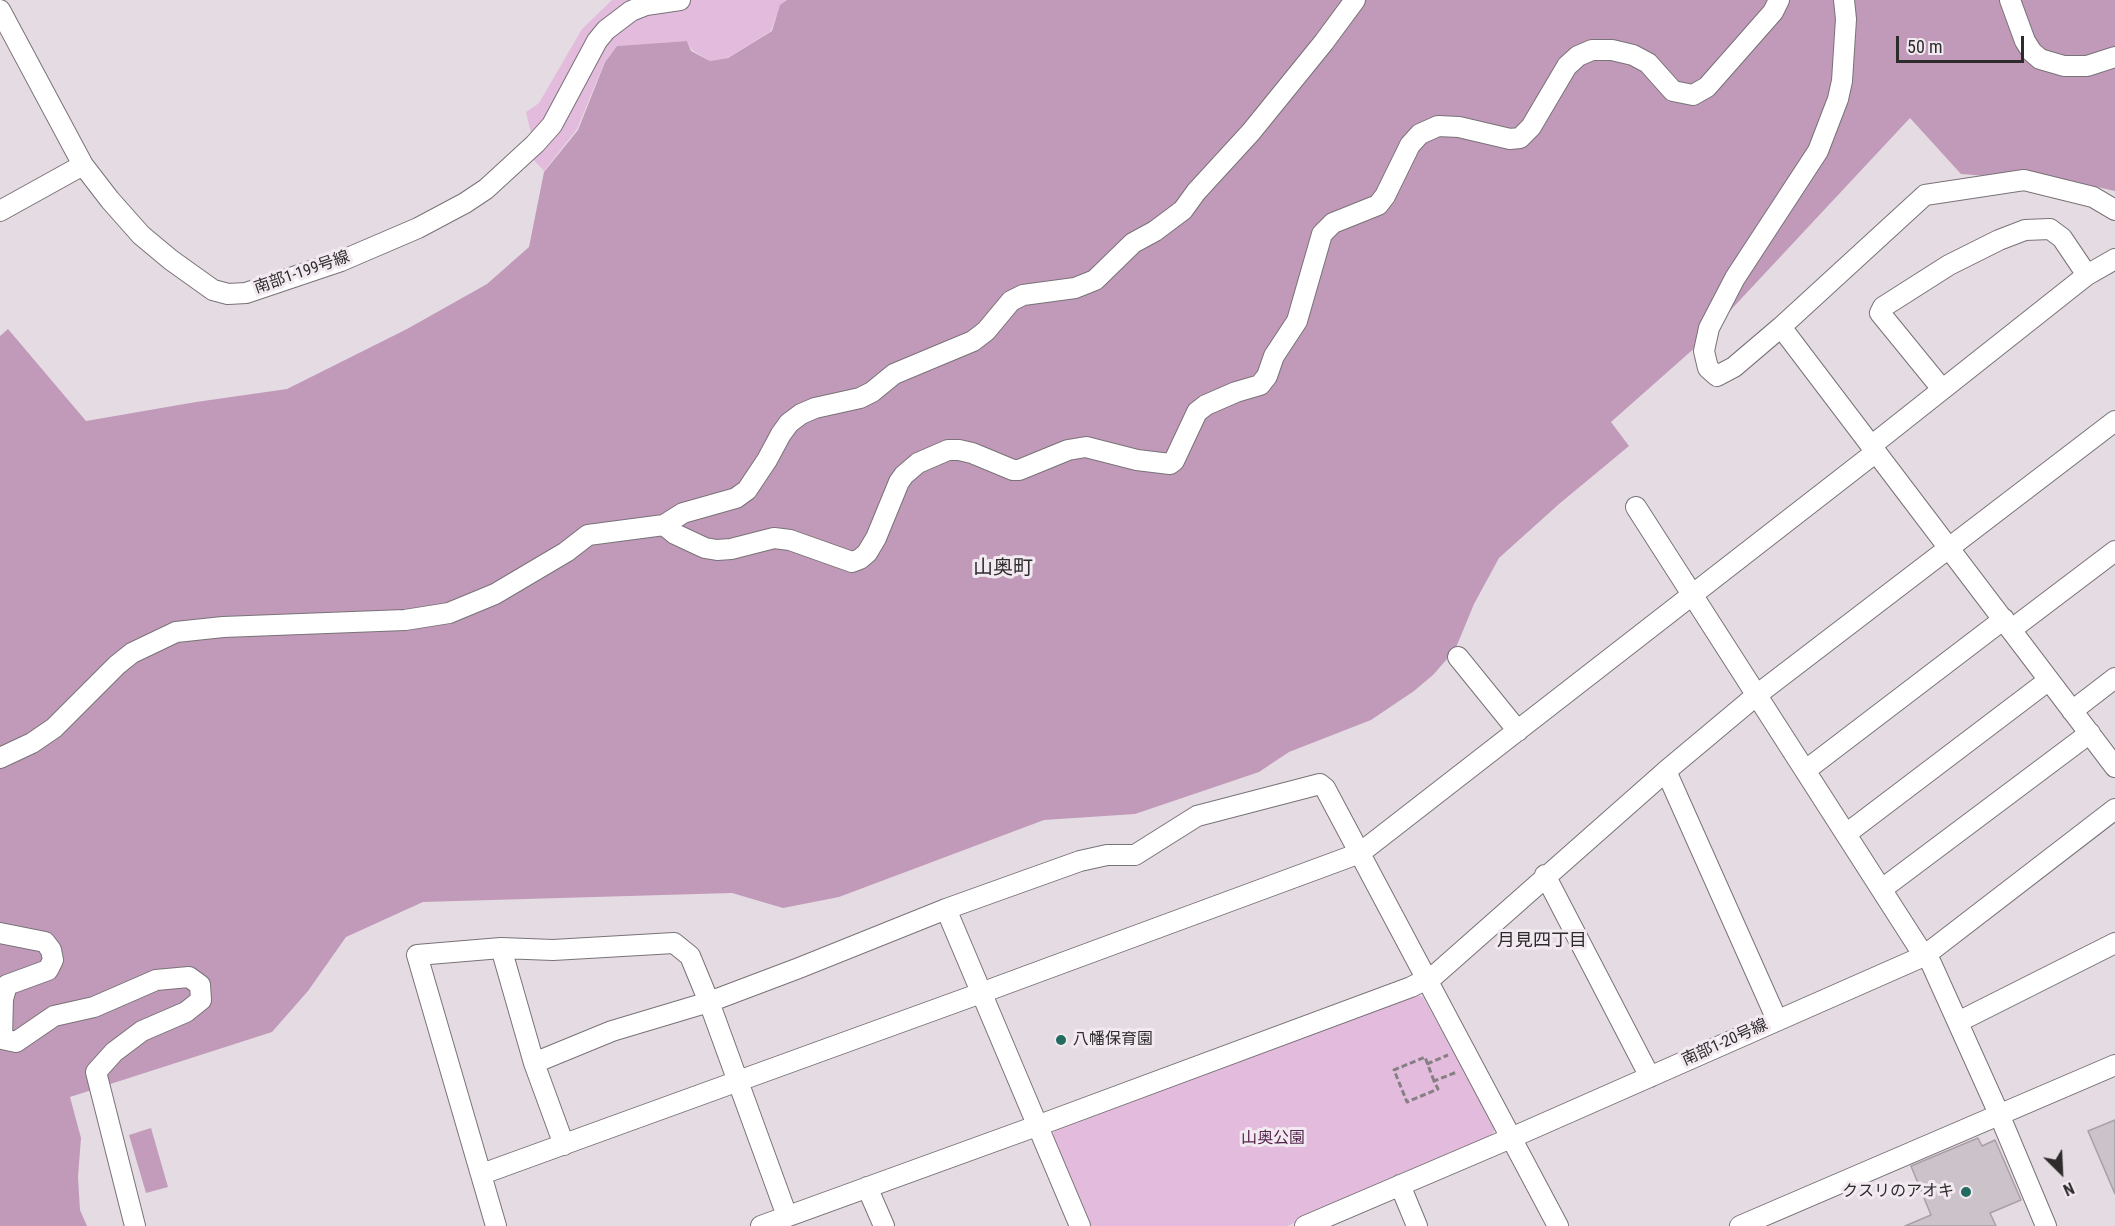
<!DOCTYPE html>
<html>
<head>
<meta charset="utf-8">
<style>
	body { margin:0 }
	#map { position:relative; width:2115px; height:1226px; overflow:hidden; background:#e5dce3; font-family:"Roboto Condensed",sans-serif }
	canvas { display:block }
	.north { position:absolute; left:2031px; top:1142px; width:60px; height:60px; -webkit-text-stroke:4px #f2eaf0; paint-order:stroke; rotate:156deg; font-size:16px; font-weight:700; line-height:24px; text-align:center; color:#2e2b2d }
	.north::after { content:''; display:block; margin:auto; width:21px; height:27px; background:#2e2b2d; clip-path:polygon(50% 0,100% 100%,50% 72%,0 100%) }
	.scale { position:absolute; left:1896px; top:36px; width:128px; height:27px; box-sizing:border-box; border:3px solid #2e2b2d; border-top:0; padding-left:8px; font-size:18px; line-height:21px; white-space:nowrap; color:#2e2b2d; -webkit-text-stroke:4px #f2eaf0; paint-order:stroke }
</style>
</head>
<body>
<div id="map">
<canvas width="2115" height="1226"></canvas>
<div class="north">N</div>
<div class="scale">50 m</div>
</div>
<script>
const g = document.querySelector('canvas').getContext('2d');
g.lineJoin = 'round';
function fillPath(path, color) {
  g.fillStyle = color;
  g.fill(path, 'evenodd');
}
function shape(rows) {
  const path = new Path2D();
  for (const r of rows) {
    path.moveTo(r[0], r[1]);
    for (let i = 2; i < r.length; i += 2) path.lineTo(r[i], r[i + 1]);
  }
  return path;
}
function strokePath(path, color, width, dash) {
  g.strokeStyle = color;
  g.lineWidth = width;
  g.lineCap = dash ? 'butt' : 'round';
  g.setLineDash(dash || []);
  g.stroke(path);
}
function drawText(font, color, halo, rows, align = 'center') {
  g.font = font + ' "Roboto Condensed","Noto Sans JP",sans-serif';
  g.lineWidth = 6;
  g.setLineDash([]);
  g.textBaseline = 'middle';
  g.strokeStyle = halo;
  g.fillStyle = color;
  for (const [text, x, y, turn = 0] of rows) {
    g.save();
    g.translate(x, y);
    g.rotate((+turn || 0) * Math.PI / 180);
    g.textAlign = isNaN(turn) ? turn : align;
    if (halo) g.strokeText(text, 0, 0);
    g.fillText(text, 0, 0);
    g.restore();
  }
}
fillPath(shape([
	[612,0,787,0,780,6,771,31,727,58,710,61,692,50,687,41,617,46,605,61,577,129,544,171,531,157,532,138,526,112,539,103,582,29],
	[1416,995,1423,997,1495,1129,1491,1137,1287,1226,1090,1226,1052,1136,1056,1128]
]), '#e3bbdc');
fillPath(shape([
	[787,0,2115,0,2115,191,2079,183,1961,174,1910,118,1698,345,1611,422,1629,446,1559,504,1499,558,1474,604,1455,650,1433,675,1414,691,1371,720,1289,752,1259,772,1135,814,1044,820,839,897,783,908,732,893,423,902,346,937,308,991,272,1032,70,1097,81,1138,78,1177,80,1210,87,1226,0,1226,0,336,8,329,86,421,196,402,287,389,407,329,487,284,529,247,544,172,578,130,605,62,617,46,687,41,691,51,710,61,728,58,772,31,780,5]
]), '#c19aba');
fillPath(shape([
	[151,1128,168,1187,146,1193,129,1135]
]), '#c39cbb');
const building = shape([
	[2115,1120,2115,1194,2088,1131,2115,1120],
	[1978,1138,1982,1146,1995,1140,2021,1200,1990,1213,1996,1226,1905,1226,1931,1215,1911,1166,1978,1138]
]);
fillPath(building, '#cbc3c9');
strokePath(building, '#a8a0a6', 1.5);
const minor = shape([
	[2010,0,2025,41,2032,52,2040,59,2064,66,2087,66,2115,57],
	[0,10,83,165,110,200,141,235,171,260,213,290,228,294,246,293,341,261,418,228,465,203,486,189,535,144,552,125,597,41,606,30,631,11,646,5,680,0],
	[2115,210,2093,197,2024,180,1925,195,1781,327,2115,767],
	[0,211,83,165],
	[1781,327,1734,367,1717,376,1708,368,1704,351,1709,328,1735,278,1818,151,1838,99,1842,81,1846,19,1844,0],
	[1942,389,1880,313,1883,307,1949,265,1999,240,2025,230,2050,229,2062,238,2087,275],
	[1871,446,2087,275,2115,259],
	[1636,507,1924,956,1931,963,1999,1114,2046,1226],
	[664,525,675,534,705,548,717,550,731,549,774,538,790,540,852,562,860,559,867,553,876,538,899,482,904,475,918,463,948,450,959,450,972,453,1013,470,1019,470,1068,450,1086,447,1137,460,1170,464,1174,461,1197,412,1206,405,1236,392,1260,385,1267,376,1274,356,1297,321,1322,234,1333,223,1378,205,1385,196,1410,145,1420,134,1438,126,1459,127,1510,139,1520,138,1531,127,1567,66,1578,56,1592,50,1612,50,1633,55,1648,63,1673,91,1693,95,1707,87,1773,12,1779,0],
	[2012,629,2115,551],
	[1458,657,1518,731],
	[2072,711,2115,678],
	[0,758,32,743,54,728,117,665,132,653,176,632,223,627,405,620,449,613,495,594,566,552,588,535,664,525,683,513,736,498,747,490,767,460,781,434,789,423,801,414,815,408,860,398,872,392,894,374,973,341,986,331,1011,301,1023,295,1075,288,1095,280,1133,243,1155,231,1183,210,1196,192,1251,132,1324,42,1355,0],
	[1806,770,2004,619],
	[1666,771,1777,1020],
	[1846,834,2049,680],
	[1545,875,1650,1077],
	[1882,889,2090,733],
	[946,909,1080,1226],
	[0,933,45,942,51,950,53,960,48,970,7,985,3,999,2,1039,16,1042,54,1016,94,1007,156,980,189,977,200,985,201,1000,186,1012,142,1031,114,1052,96,1072,135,1226],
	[501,948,534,1063,564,1145],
	[1958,1022,2115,943],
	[534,1063,612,1031,709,1002,799,968,946,909,1080,861,1107,855,1135,855,1197,816,1320,784,1325,788,1558,1226],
	[482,1174,981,993,1360,853,1876,452],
	[1400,1185,1417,1226],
	[867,1187,884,1226],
	[496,1226,417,955,501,948,553,950,674,943,690,956,709,1002,787,1216],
	[761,1226,1053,1120,1411,987,1435,975,1666,771,1758,694,2115,421],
	[1305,1226,1511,1138,1924,956,2115,809],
	[1740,1226,2115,1065]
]);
strokePath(minor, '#797277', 22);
strokePath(shape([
	[1427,1064,1448,1055],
	[1434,1081,1425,1057,1394,1070,1407,1102,1438,1089,1434,1081,1457,1072]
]), '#868085', 3, [6, 3]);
strokePath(minor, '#fff', 20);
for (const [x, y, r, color] of [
	[1061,1040,6,"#236b61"],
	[1966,1192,6,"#236b61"]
]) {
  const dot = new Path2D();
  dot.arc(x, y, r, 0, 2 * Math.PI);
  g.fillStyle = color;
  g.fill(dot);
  strokePath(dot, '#f2eaf0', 2);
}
drawText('16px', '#2e2b2d', '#f2eaf0', [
	["南部1-199号線",302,273,-19],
	["南部1-20号線",1725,1043,-24]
]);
drawText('16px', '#2e2b2d', '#f2eaf0', [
	["八幡保育園",1073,1040],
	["クスリのアオキ",1954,1192,"right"]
], 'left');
drawText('16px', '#54234d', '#f2eaf0', [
	["山奥公園",1273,1139]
]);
drawText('18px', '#2e2b2d', '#f2eaf0', [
	["月見四丁目",1542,941]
]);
drawText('20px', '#2e2b2d', '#f2eaf0', [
	["山奥町",1003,569]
]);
</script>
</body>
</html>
